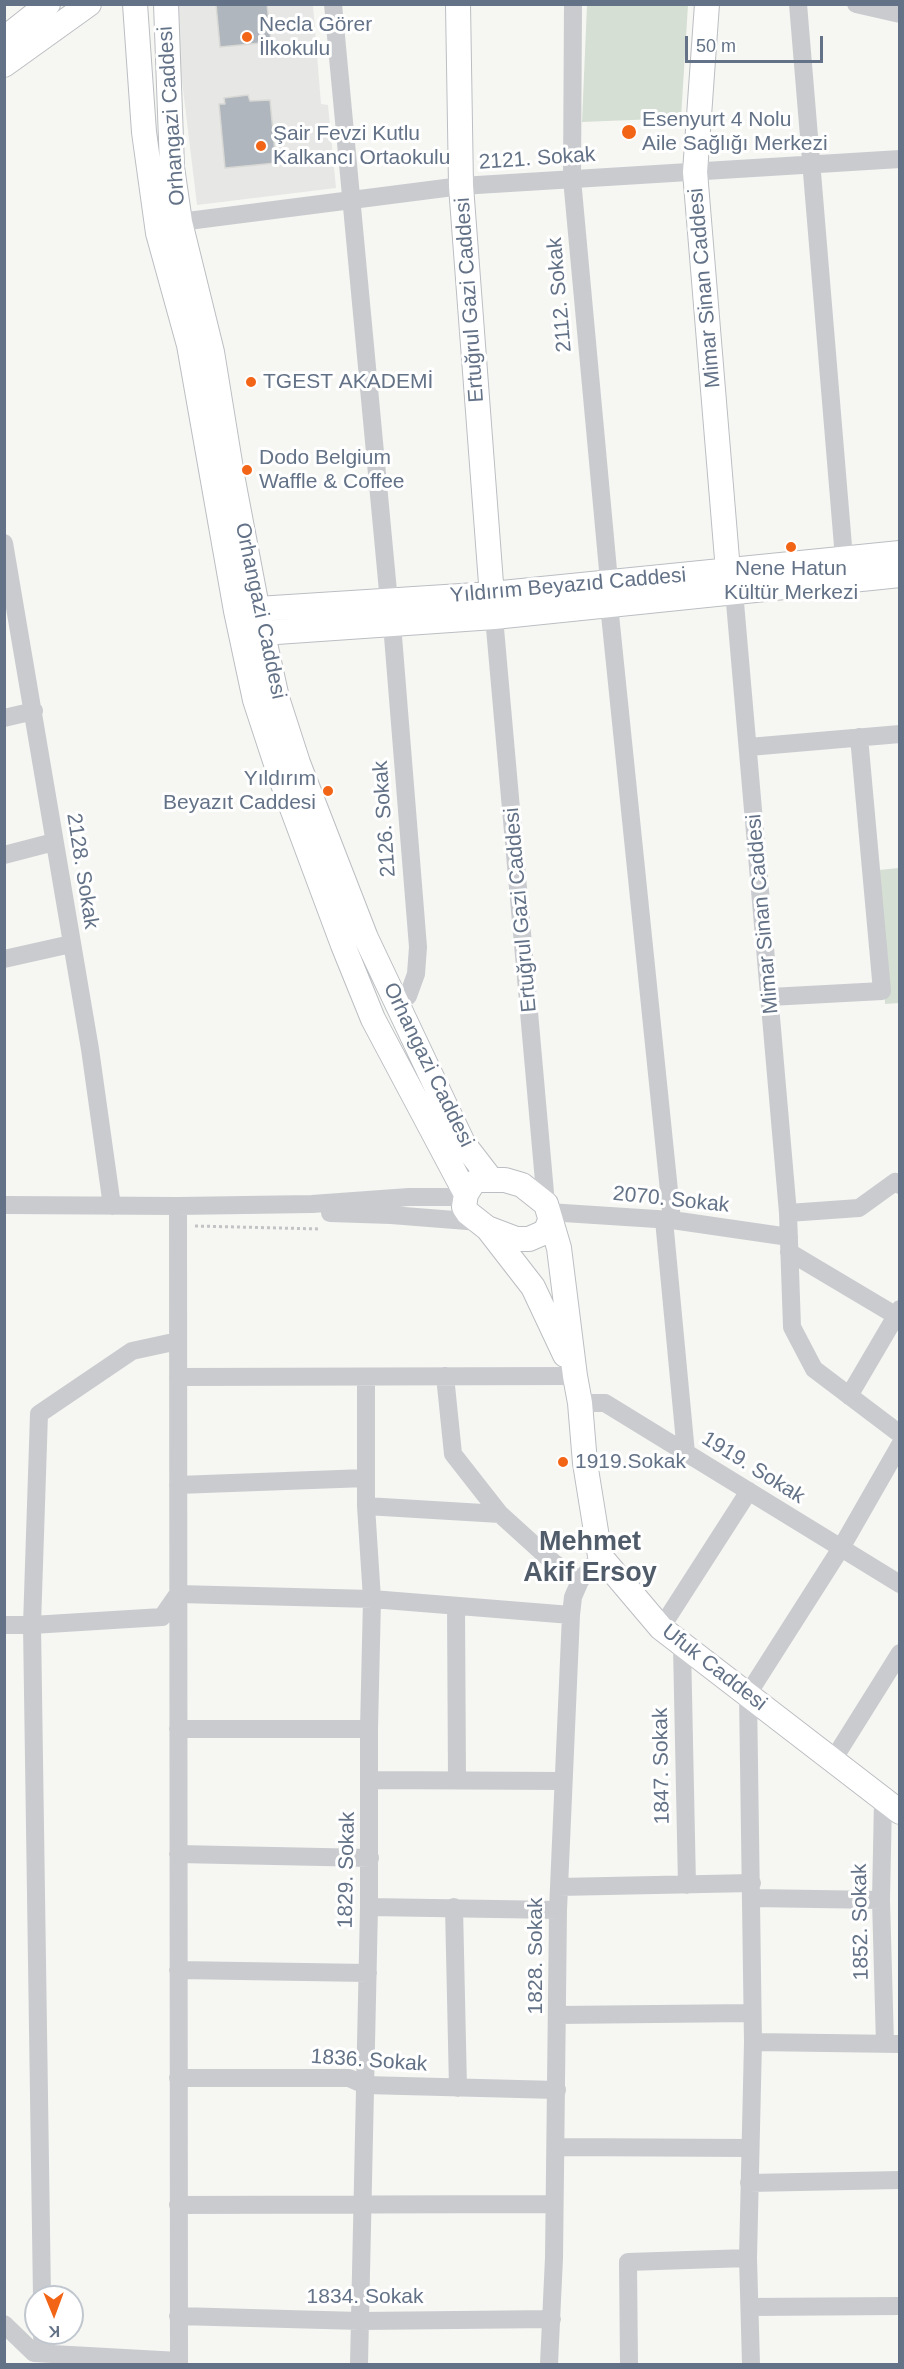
<!DOCTYPE html>
<html>
<head>
<meta charset="utf-8">
<style>
	body { margin:0 }
	#map { position:relative; width:904px; height:2369px; overflow:hidden; background:#f6f7f3; font-family:Helvetica,sans-serif }
	canvas { display:block }
	.frame { position:absolute; inset:0; border:6px solid #637287; pointer-events:none }
	.north { position:absolute; left:24px; top:2285px; width:60px; height:60px; box-sizing:border-box; background:#fff; border:2px solid #c1c7cf; border-radius:50%; rotate:179deg; font-size:16px; font-weight:700; line-height:24px; text-align:center; color:#637287 }
	.north::after { content:''; display:block; margin:auto; width:21px; height:27px; background:#f36516; clip-path:polygon(50% 0,100% 100%,50% 72%,0 100%) }
	.scale { position:absolute; left:685px; top:36px; width:138px; height:27px; box-sizing:border-box; border:3px solid #637287; border-top:0; padding-left:8px; font-size:18px; line-height:21px; white-space:nowrap; color:#637287; -webkit-text-stroke:4px #fff; paint-order:stroke }
</style>
</head>
<body>
<div id="map">
<canvas width="904" height="2369"></canvas>
<div class="frame"></div>
<div class="north">K</div>
<div class="scale">50 m</div>
</div>
<script>
const g = document.querySelector('canvas').getContext('2d');
g.lineJoin = 'round';
function fillPath(path, color) {
  g.fillStyle = color;
  g.fill(path, 'evenodd');
}
function shape(rows) {
  const path = new Path2D();
  for (const r of rows) {
    path.moveTo(r[0], r[1]);
    for (let i = 2; i < r.length; i += 2) path.lineTo(r[i], r[i + 1]);
  }
  return path;
}
function strokePath(path, color, width, dash) {
  g.strokeStyle = color;
  g.lineWidth = width;
  g.lineCap = dash ? 'butt' : 'round';
  g.setLineDash(dash || []);
  g.stroke(path);
}
function drawText(font, color, halo, rows, align = 'center') {
  g.font = font + ' Helvetica,sans-serif';
  g.lineWidth = 6;
  g.setLineDash([]);
  g.textBaseline = 'middle';
  g.strokeStyle = halo;
  g.fillStyle = color;
  for (const [text, x, y, turn = 0] of rows) {
    g.save();
    g.translate(x, y);
    g.rotate((+turn || 0) * Math.PI / 180);
    g.textAlign = isNaN(turn) ? turn : align;
    if (halo) g.strokeText(text, 0, 0);
    g.fillText(text, 0, 0);
    g.restore();
  }
}
fillPath(shape([
	[178,5,313,5,321,104,328,105,336,188,197,205,181,73]
]), '#e7e8e6');
fillPath(shape([
	[587,5,688,5,681,118,582,122],
	[899,868,899,1003,885,1004,879,870]
]), '#d6dfd3');
const building = shape([
	[216,4,267,4,271,42,220,47,216,4],
	[248,95,250,101,270,100,276,163,225,168,219,104,225,104,224,98,248,95]
]);
fillPath(building, '#b0b6bd');
strokePath(building, '#d8d8d5', 1.5);
const major = shape([
	[135,4,144,132,158,233,189,345,236,611,255,700,280,776,343,945,373,1019,466,1194],
	[166,4,172,167,180,222,212,352,232,475,257,607,277,698,298,763,366,938,463,1143,490,1178],
	[458,4,461,186,493,610],
	[707,4,695,172,728,571,732,585],
	[4,39,48,4],
	[4,65,89,4],
	[242,610,492,594,900,553],
	[248,632,262,633,494,617,900,575],
	[550,1221,545,1232,529,1239,516,1239,487,1228,468,1213,464,1207,466,1194,473,1183,479,1180,505,1180,522,1185,546,1204,559,1248,575,1376,580,1403,585,1463,600,1556,661,1628,900,1812],
	[488,1229,533,1287,565,1355]
]);
strokePath(major, '#bbbec2', 26);
strokePath(shape([
	[195,1226,321,1229]
]), '#c2c3c5', 3, [3, 3]);
strokePath(shape([
	[333,4,389,602],
	[573,4,572,179,609,581],
	[798,4,844,558],
	[856,4,900,14],
	[180,222,461,186,900,159],
	[4,543,90,1049,112,1206],
	[734,591,788,1213,792,1327,814,1369,900,1434],
	[609,605,672,1220],
	[494,617,546,1204],
	[392,624,418,947,416,974,408,996,398,1006],
	[4,718,34,711],
	[749,747,900,734],
	[4,855,54,842],
	[4,959,71,944],
	[770,997,882,991,859,737],
	[4,1205,178,1206,312,1204,409,1197,466,1197],
	[178,1206,179,2364],
	[548,1212,672,1220,789,1237],
	[330,1213,391,1215,480,1222],
	[788,1213,859,1208,895,1182,900,1185],
	[664,1220,686,1453],
	[789,1252,900,1318],
	[445,1376,453,1454,500,1514,554,1563,580,1581],
	[178,1377,575,1376],
	[849,1396,900,1309],
	[580,1403,605,1403,900,1584],
	[178,1485,366,1478],
	[366,1506,500,1514],
	[456,1606,457,1780],
	[4,1625,32,1625,162,1617,178,1594,372,1599,571,1615],
	[661,1628,749,1491],
	[682,1646,687,1885],
	[178,1729,369,1729],
	[833,1760,900,1653],
	[370,1780,562,1781],
	[883,1800,881,1900,885,2044],
	[178,1854,370,1858],
	[559,1887,752,1883],
	[752,1898,881,1900],
	[369,1907,558,1910],
	[454,1907,458,2088],
	[178,1970,368,1973],
	[558,2015,752,2013],
	[753,2042,900,2044],
	[178,2078,349,2078,365,2085,557,2090],
	[556,2147,749,2148],
	[749,2183,900,2180],
	[178,2205,554,2204],
	[42,2297,32,1625,39,1414,132,1351,178,1341],
	[750,2307,900,2306],
	[178,2316,360,2321,552,2319],
	[4,2324,34,2353,179,2361],
	[42,2333,43,2353],
	[359,2364,369,1907,369,1729,372,1599,366,1506,366,1377],
	[549,2364,554,2258,558,1910,571,1615,573,1597,580,1581,600,1556],
	[629,2364,628,2262,748,2258],
	[751,2364,748,2258,753,2042,748,1694,841,1548,900,1445]
]), '#c9cbcf', 18);
strokePath(major, '#fff', 24);
for (const [x, y, r, color] of [
	[247,37,6,"#f36516"],
	[629,132,8,"#f36516"],
	[261,146,6,"#f36516"],
	[251,382,6,"#f36516"],
	[247,470,6,"#f36516"],
	[791,547,6,"#f36516"],
	[328,791,6,"#f36516"],
	[563,1462,6,"#f36516"]
]) {
  const dot = new Path2D();
  dot.arc(x, y, r, 0, 2 * Math.PI);
  g.fillStyle = color;
  g.fill(dot);
  strokePath(dot, '#fff', 2);
}
drawText('21px', '#637287', '#fff', [
	["Necla Görer",259,25],
	["İlkokulu",259,49],
	["Esenyurt 4 Nolu",642,120],
	["Aile Sağlığı Merkezi",642,144],
	["Şair Fevzi Kutlu",273,134],
	["Kalkancı Ortaokulu",273,158],
	["TGEST AKADEMİ",263,382],
	["Dodo Belgium",259,458],
	["Waffle & Coffee",259,482],
	["Nene Hatun",791,569,"center"],
	["Kültür Merkezi",791,593,"center"],
	["Yıldırım",316,779,"right"],
	["Beyazıt Caddesi",316,803,"right"],
	["1919.Sokak",575,1462]
], 'left');
drawText('21px', '#637287', '#fff', [
	["Orhangazi Caddesi",172,116,-94],
	["2121. Sokak",537,159,-4],
	["Mimar Sinan Caddesi",705,288,-95],
	["2112. Sokak",560,295,-95],
	["Ertuğrul Gazi Caddesi",470,300,-94],
	["Yıldırım Beyazıd Caddesi",568,586,-5],
	["Orhangazi Caddesi",260,611,78],
	["2126. Sokak",385,819,-94],
	["2128. Sokak",82,871,81],
	["Ertuğrul Gazi Caddesi",521,910,-95],
	["Mimar Sinan Caddesi",763,914,-95],
	["Orhangazi Caddesi",428,1065,64],
	["2070. Sokak",671,1200,6],
	["1919. Sokak",753,1468,32],
	["Ufuk Caddesi",714,1668,38],
	["1847. Sokak",662,1766,-91],
	["1829. Sokak",347,1870,-89],
	["1852. Sokak",861,1922,-91],
	["1828. Sokak",536,1956,-90],
	["1836. Sokak",369,2061,4],
	["1834. Sokak",365,2297]
]);
drawText('bold 27px', '#515c6b', '#fff', [
	["Mehmet",590,1543],
	["Akif Ersoy",590,1574]
]);
</script>
</body>
</html>
